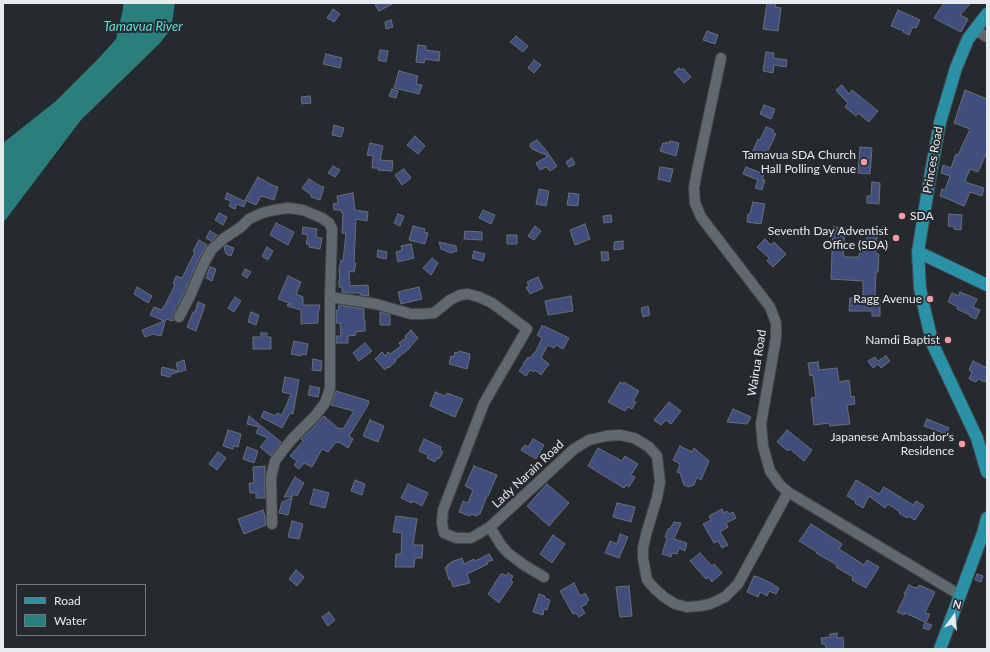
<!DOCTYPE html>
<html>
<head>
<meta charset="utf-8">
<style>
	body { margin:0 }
	#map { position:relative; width:990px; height:652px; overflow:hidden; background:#252a2f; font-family:Lato,sans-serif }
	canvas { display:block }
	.frame { position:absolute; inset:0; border:4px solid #e7ebee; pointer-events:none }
	.legend { position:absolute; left:16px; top:584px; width:130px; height:52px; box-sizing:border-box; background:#252a2f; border:1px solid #73777b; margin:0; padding:5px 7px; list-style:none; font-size:12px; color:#e7ebee }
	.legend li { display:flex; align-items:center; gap:8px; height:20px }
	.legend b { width:20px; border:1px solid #73777b }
	.north { position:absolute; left:934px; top:596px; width:40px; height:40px; -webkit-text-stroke:3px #252a2f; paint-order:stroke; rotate:15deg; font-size:11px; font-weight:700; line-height:16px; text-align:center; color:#e7ebee }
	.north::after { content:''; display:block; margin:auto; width:14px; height:18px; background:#e7ebee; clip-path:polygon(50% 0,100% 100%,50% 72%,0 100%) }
</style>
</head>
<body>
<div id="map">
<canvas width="990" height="652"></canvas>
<div class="frame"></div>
<ul class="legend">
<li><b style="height:5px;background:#2b91a7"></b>Road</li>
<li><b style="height:11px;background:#2a7e7c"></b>Water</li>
</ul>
<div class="north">N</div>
</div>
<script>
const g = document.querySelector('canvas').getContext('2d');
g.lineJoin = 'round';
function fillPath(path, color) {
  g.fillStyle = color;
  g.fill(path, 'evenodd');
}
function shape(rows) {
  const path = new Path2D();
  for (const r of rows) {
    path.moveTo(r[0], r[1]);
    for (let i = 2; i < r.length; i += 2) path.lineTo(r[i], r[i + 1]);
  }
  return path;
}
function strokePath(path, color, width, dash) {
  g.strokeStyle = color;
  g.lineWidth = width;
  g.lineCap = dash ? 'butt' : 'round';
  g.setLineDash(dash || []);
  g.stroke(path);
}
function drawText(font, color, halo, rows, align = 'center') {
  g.font = font + ' Lato,sans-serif';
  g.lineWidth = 4;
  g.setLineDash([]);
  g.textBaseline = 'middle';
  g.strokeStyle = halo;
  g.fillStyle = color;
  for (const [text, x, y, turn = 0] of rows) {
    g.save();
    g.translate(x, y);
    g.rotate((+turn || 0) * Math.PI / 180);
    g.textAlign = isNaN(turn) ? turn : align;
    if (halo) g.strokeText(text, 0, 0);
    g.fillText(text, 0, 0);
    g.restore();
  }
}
fillPath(shape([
	[123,3,175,3,171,29,160,43,81,120,3,223,3,143,56,101,98,59,116,39,123,10]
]), '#2a7e7c');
const building = shape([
	[379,3,394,3,379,11,375,5,379,3],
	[767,3,776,3,775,7,781,8,778,31,763,29,767,3],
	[944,3,971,3,960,15,968,19,961,32,945,24,934,18,944,3],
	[333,9,340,14,334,22,327,18,333,9],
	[898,10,920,20,916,28,913,27,909,35,903,32,904,31,891,26,898,10],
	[391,20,393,27,386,29,385,22,391,20],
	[707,31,718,35,715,44,703,40,707,31],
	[516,36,528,46,523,52,510,42,516,36],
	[418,45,426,46,426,50,440,52,439,61,425,59,424,63,416,62,418,45],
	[380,50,388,51,386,62,378,60,380,50],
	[766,52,774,53,773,58,787,60,786,67,774,65,773,73,763,71,766,52],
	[326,54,342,58,340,68,323,64,326,54],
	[534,60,541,65,534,73,528,68,534,60],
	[679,68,681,70,683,68,691,77,684,83,674,72,679,68],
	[399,71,418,76,416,84,422,85,419,94,394,88,399,71],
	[842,85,849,94,852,90,878,111,869,122,858,113,856,116,845,107,848,103,840,95,836,90,842,85],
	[392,89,398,91,396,98,389,96,392,89],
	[965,90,987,99,987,152,978,172,970,169,965,181,968,183,984,188,982,196,970,192,964,206,948,199,940,196,942,189,945,190,950,176,941,173,943,165,951,168,956,154,958,155,970,129,954,123,965,90],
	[310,96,311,103,302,104,301,97,310,96],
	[764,105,775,109,771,119,760,114,764,105],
	[334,125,344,128,341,137,332,135,334,125],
	[766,127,774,130,773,133,776,134,764,159,752,153,758,139,760,140,766,127],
	[415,136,425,146,418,154,407,145,415,136],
	[537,140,545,149,557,166,550,171,546,167,540,170,536,163,548,156,532,149,530,146,531,143,537,140],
	[670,141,679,143,676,156,660,151,663,143,665,144,666,142,670,143,670,141],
	[370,143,383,146,380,160,393,161,392,171,378,170,378,168,372,168,373,156,367,155,370,143],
	[860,147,872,148,870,174,858,173,860,147],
	[572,158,575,164,569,167,566,162,572,158],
	[333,166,340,170,335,177,328,173,333,166],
	[660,167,673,169,670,182,658,179,660,167],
	[746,167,764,174,762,179,765,180,762,190,755,188,758,180,743,174,746,167],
	[404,169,411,178,402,185,395,175,404,169],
	[258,177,272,185,278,187,274,200,261,196,256,205,245,200,258,177],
	[309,179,320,186,324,187,320,200,311,197,311,195,302,188,309,179],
	[872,182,880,183,879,204,867,203,867,196,871,196,872,182],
	[539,189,549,191,546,206,536,204,539,189],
	[227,193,246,202,244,207,237,204,235,209,229,206,231,201,225,199,227,193],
	[353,193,355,210,368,212,367,221,356,219,354,263,356,263,354,272,349,271,350,286,368,285,369,296,360,295,360,293,349,293,342,292,342,287,339,287,339,280,340,280,339,270,341,260,343,261,346,233,342,233,343,213,342,213,341,210,334,210,333,204,338,203,337,196,353,193],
	[569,193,579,194,578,206,567,205,569,193],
	[753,202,765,204,761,224,747,222,748,214,750,214,753,202],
	[483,210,495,215,491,224,479,218,483,210],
	[219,213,227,217,223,225,215,220,219,213],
	[398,214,404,216,400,226,394,223,398,214],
	[949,214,962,215,961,230,954,229,954,227,948,226,949,214],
	[611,215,612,222,604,223,603,216,611,215],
	[276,223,294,232,288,245,270,235,276,223],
	[585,224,590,239,575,245,570,230,585,224],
	[413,226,425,229,424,232,428,233,425,244,409,240,413,226],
	[535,226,541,231,534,240,528,236,535,226],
	[303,227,317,229,316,237,322,238,320,249,309,247,309,244,306,244,308,235,302,234,303,227],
	[833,227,845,228,843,256,845,256,845,257,859,257,860,240,867,241,867,236,877,236,876,254,879,254,878,272,876,272,875,297,880,297,880,316,872,316,872,311,849,311,850,298,863,298,863,281,831,279,833,227],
	[210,231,217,235,211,241,206,238,210,231],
	[465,231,482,232,482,240,464,239,465,231],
	[507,235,517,235,517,244,507,244,507,235],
	[765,239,771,245,774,242,786,254,773,267,767,261,769,258,757,247,765,239],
	[199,240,207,245,198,260,184,293,173,314,173,321,166,319,161,336,153,334,145,337,142,330,164,321,150,315,154,307,162,310,163,307,164,307,175,285,173,284,176,276,182,278,195,252,193,251,199,240],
	[623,241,623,249,614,250,614,242,623,241],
	[439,242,456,246,457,251,451,253,441,249,439,242],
	[411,244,414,258,398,262,396,252,402,250,401,246,411,244],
	[226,245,234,248,231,256,226,254,224,247,226,245],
	[267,247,273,251,268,260,262,256,267,247],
	[378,250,387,252,386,259,377,257,378,250],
	[474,251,485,254,483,261,472,258,474,251],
	[601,252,608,252,609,260,602,261,601,252],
	[432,258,438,263,431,275,423,268,432,258],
	[210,267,216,269,212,281,206,278,210,267],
	[245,269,251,272,247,278,242,275,245,269],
	[288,276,301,282,296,294,303,297,303,305,320,305,318,314,318,323,301,324,301,310,287,306,288,304,292,304,278,299,288,276],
	[538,277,543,288,530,294,526,287,529,286,527,282,538,277],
	[137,287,152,296,148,303,134,294,137,287],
	[419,287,422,299,401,304,398,292,419,287],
	[960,292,977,299,973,307,980,310,976,319,969,316,970,315,957,309,958,307,948,302,952,293,959,296,960,292],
	[571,296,573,311,548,315,545,301,571,296],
	[235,297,241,301,234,312,228,308,235,297],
	[198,302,205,305,196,331,187,327,193,312,195,312,198,302],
	[339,305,364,309,364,320,365,320,365,331,355,332,356,335,348,336,348,343,336,343,336,336,341,336,340,323,336,323,336,310,338,311,339,305],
	[648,306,650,315,643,317,641,308,648,306],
	[251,312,259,315,256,325,248,322,251,312],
	[380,312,390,315,390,325,380,325,380,312],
	[542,326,544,326,569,338,563,349,556,345,554,348,548,345,541,358,549,364,541,375,535,370,534,372,530,370,526,376,519,371,524,364,523,364,528,357,530,358,534,353,535,353,542,338,537,335,542,326],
	[411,330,418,338,410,347,410,348,395,360,396,361,389,368,387,367,385,370,375,359,382,352,385,356,388,352,390,354,401,346,399,343,406,338,405,336,411,330],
	[261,333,267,333,267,337,271,337,271,349,253,349,253,337,261,337,261,333],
	[294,341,308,344,306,355,302,354,301,356,291,354,294,341],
	[365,343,372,351,359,361,353,353,365,343],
	[459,351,470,354,469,357,470,357,467,369,449,364,451,356,454,357,455,352,458,353,459,351],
	[886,356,890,361,881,368,878,364,873,368,868,361,875,357,878,361,886,356],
	[313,359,322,361,321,371,312,370,313,359],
	[184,360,186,370,171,374,170,377,161,375,162,367,178,371,176,363,184,360],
	[973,361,987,368,987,377,985,382,978,379,976,382,969,379,972,372,969,370,973,361],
	[818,362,819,370,837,368,839,382,849,380,851,397,854,396,855,404,847,405,850,424,830,426,829,423,814,425,811,398,816,397,813,375,810,376,808,363,818,362],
	[285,377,299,380,293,414,290,413,282,428,261,417,264,411,275,416,277,413,282,415,291,394,282,392,285,377],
	[620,382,623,384,624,382,639,391,633,401,636,402,632,409,628,407,625,411,608,402,620,382],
	[310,386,320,388,318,397,308,395,310,386],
	[336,391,369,401,368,405,349,436,353,439,348,448,339,442,338,443,336,442,328,452,322,449,312,467,304,463,299,469,294,465,297,461,290,456,303,441,301,439,310,431,324,416,339,429,340,428,343,429,354,411,331,405,336,391],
	[435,392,445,396,447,393,463,399,455,417,430,406,435,392],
	[669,402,681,411,671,424,666,420,661,425,654,420,669,402],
	[733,409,751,417,747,424,727,422,733,409],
	[249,416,281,442,271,456,260,447,268,438,256,433,259,427,247,424,249,416],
	[927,419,949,428,946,434,924,426,927,419],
	[370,420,384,426,378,442,363,436,370,420],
	[228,430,241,434,238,447,233,446,233,449,223,446,228,430],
	[787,430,812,450,804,461,790,449,788,451,777,442,787,430],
	[424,439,441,447,440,450,443,452,439,459,437,458,435,462,427,458,428,455,419,451,424,439],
	[533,439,544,445,536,459,521,450,525,445,528,447,533,439],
	[680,446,692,452,694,448,709,461,701,480,697,477,694,485,688,487,684,485,680,473,677,472,680,464,673,460,680,446],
	[247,447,258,451,254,463,243,459,247,447],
	[598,448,622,461,625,456,638,464,631,475,635,477,629,487,626,485,624,488,588,466,598,448],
	[218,452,226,458,217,470,209,464,218,452],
	[265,466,265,498,256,498,256,493,250,493,249,483,254,483,253,467,265,466],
	[474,466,497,475,488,496,487,496,480,514,478,514,477,516,471,514,470,516,459,512,463,501,468,503,473,490,465,486,474,466],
	[295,477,304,483,297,496,293,494,292,497,284,497,295,477],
	[355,480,365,484,362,495,351,491,355,480],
	[856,480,879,494,884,487,913,505,916,501,924,506,915,520,908,516,907,518,899,513,900,512,888,504,885,508,869,496,863,508,855,503,856,501,847,496,856,480],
	[408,484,428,493,422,506,413,501,412,503,401,498,408,484],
	[547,484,569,503,549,526,527,506,547,484],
	[314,489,329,493,325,508,310,504,314,489],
	[292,498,288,515,279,513,282,502,292,498],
	[617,503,635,507,631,522,613,517,617,503],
	[722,509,724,513,727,511,729,514,733,512,736,518,726,523,728,527,720,532,728,545,722,548,718,541,714,543,703,524,711,520,709,516,722,509],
	[263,510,265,516,266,525,244,534,238,519,263,510],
	[396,516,417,519,413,545,423,545,422,558,415,558,414,567,395,567,396,554,401,554,402,533,393,532,396,516],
	[292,521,303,524,299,539,288,537,292,521],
	[674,522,681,523,677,532,674,539,687,543,685,551,679,548,677,554,672,553,671,557,662,554,667,538,665,537,668,529,670,529,674,522],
	[811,524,842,544,839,549,864,565,867,560,879,567,866,588,852,580,853,577,836,567,837,565,816,553,817,552,799,541,811,524],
	[620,534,628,537,619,558,605,553,610,541,617,544,620,534],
	[553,535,565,544,552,563,540,554,553,535],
	[700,553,712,566,714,564,722,573,712,582,708,577,706,579,690,561,700,553],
	[489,554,493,560,487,562,488,564,467,574,470,583,453,587,451,580,449,580,445,567,448,567,447,565,451,563,451,562,462,558,464,564,474,559,475,561,489,554],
	[296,570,304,577,297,586,289,579,296,570],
	[508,573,513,576,511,580,513,582,499,603,488,594,495,584,494,584,501,574,504,574,506,576,508,573],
	[977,574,983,576,981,582,975,580,977,574],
	[754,576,755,577,756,576,773,584,772,584,779,588,776,594,769,591,767,596,760,592,758,597,747,592,754,576],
	[574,583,580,596,585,593,589,600,586,602,587,604,581,607,585,613,579,617,576,613,573,614,560,591,574,583],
	[909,585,915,588,916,587,918,588,919,585,935,592,925,613,930,614,926,623,932,625,929,630,923,628,925,622,905,613,904,615,897,612,906,594,904,594,909,585],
	[629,586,632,616,620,617,616,587,629,586],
	[539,594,545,596,544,598,550,600,547,610,544,609,543,615,533,612,539,594],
	[329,612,335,620,328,626,322,617,329,612],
	[837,633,837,638,843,637,844,649,826,649,825,644,822,644,821,638,830,637,830,634,837,633]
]);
fillPath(building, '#404e7d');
strokePath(building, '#6b6e75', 1);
const minor = shape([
	[975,30,987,37],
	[721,58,697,171,694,188,695,203,701,217,770,307,776,323,776,338,761,424,763,446,770,471,780,485,788,492,960,595],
	[330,297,376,304,411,314,422,314,434,313,450,300,460,295,468,294,479,297,492,303,527,329,484,403,443,510,442,523,444,533,456,538,471,538,490,527,574,449,589,440,606,436,620,435,634,438,649,447,657,456,660,482,657,498,647,531,643,548,643,558,647,580,655,589,664,597,675,604,687,607,700,606,710,604,725,597,738,584,788,492],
	[179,317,190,296,204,263,212,249,223,239,241,227,249,219,262,213,274,210,288,208,303,210,322,218,329,223,332,229,332,234,330,297,330,386,329,392,325,403,315,416,292,439,280,454,275,461,271,477,272,524],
	[490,527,501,545,508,553,524,565,544,577]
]);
const major = shape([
	[987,14,968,39,956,68,940,122,929,183,918,252,920,288,925,312,933,345,977,438,987,472],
	[918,252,987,285],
	[940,649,983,533,987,518]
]);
strokePath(minor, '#42474b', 12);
strokePath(major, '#42474b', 14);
strokePath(minor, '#62696e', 10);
strokePath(major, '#2b91a7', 12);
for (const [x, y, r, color] of [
	[864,162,4,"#f49aa1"],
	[902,216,4,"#f49aa1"],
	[896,238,4,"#f49aa1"],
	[930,299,4,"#f49aa1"],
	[948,340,4,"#f49aa1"],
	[962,444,4,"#f49aa1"]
]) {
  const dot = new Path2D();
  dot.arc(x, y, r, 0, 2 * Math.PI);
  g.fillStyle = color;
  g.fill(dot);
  strokePath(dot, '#252a2f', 1.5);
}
drawText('12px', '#e7ebee', '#252a2f', [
	["Tamavua SDA Church",856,155],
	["Hall Polling Venue",856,169],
	["SDA",910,216,"left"],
	["Seventh Day Adventist",888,231],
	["Office (SDA)",888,245],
	["Ragg Avenue",922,299],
	["Namdi Baptist",940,340],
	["Japanese Ambassador's",954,437],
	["Residence",954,451]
], 'right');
drawText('12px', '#e7ebee', '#252a2f', [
	["Princes Road",933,160,-80],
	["Wairua Road",757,363,-81],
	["Lady Narain Road",528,474,-43]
]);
drawText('italic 13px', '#61dcd8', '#252a2f', [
	["Tamavua River",143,27]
]);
</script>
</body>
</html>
